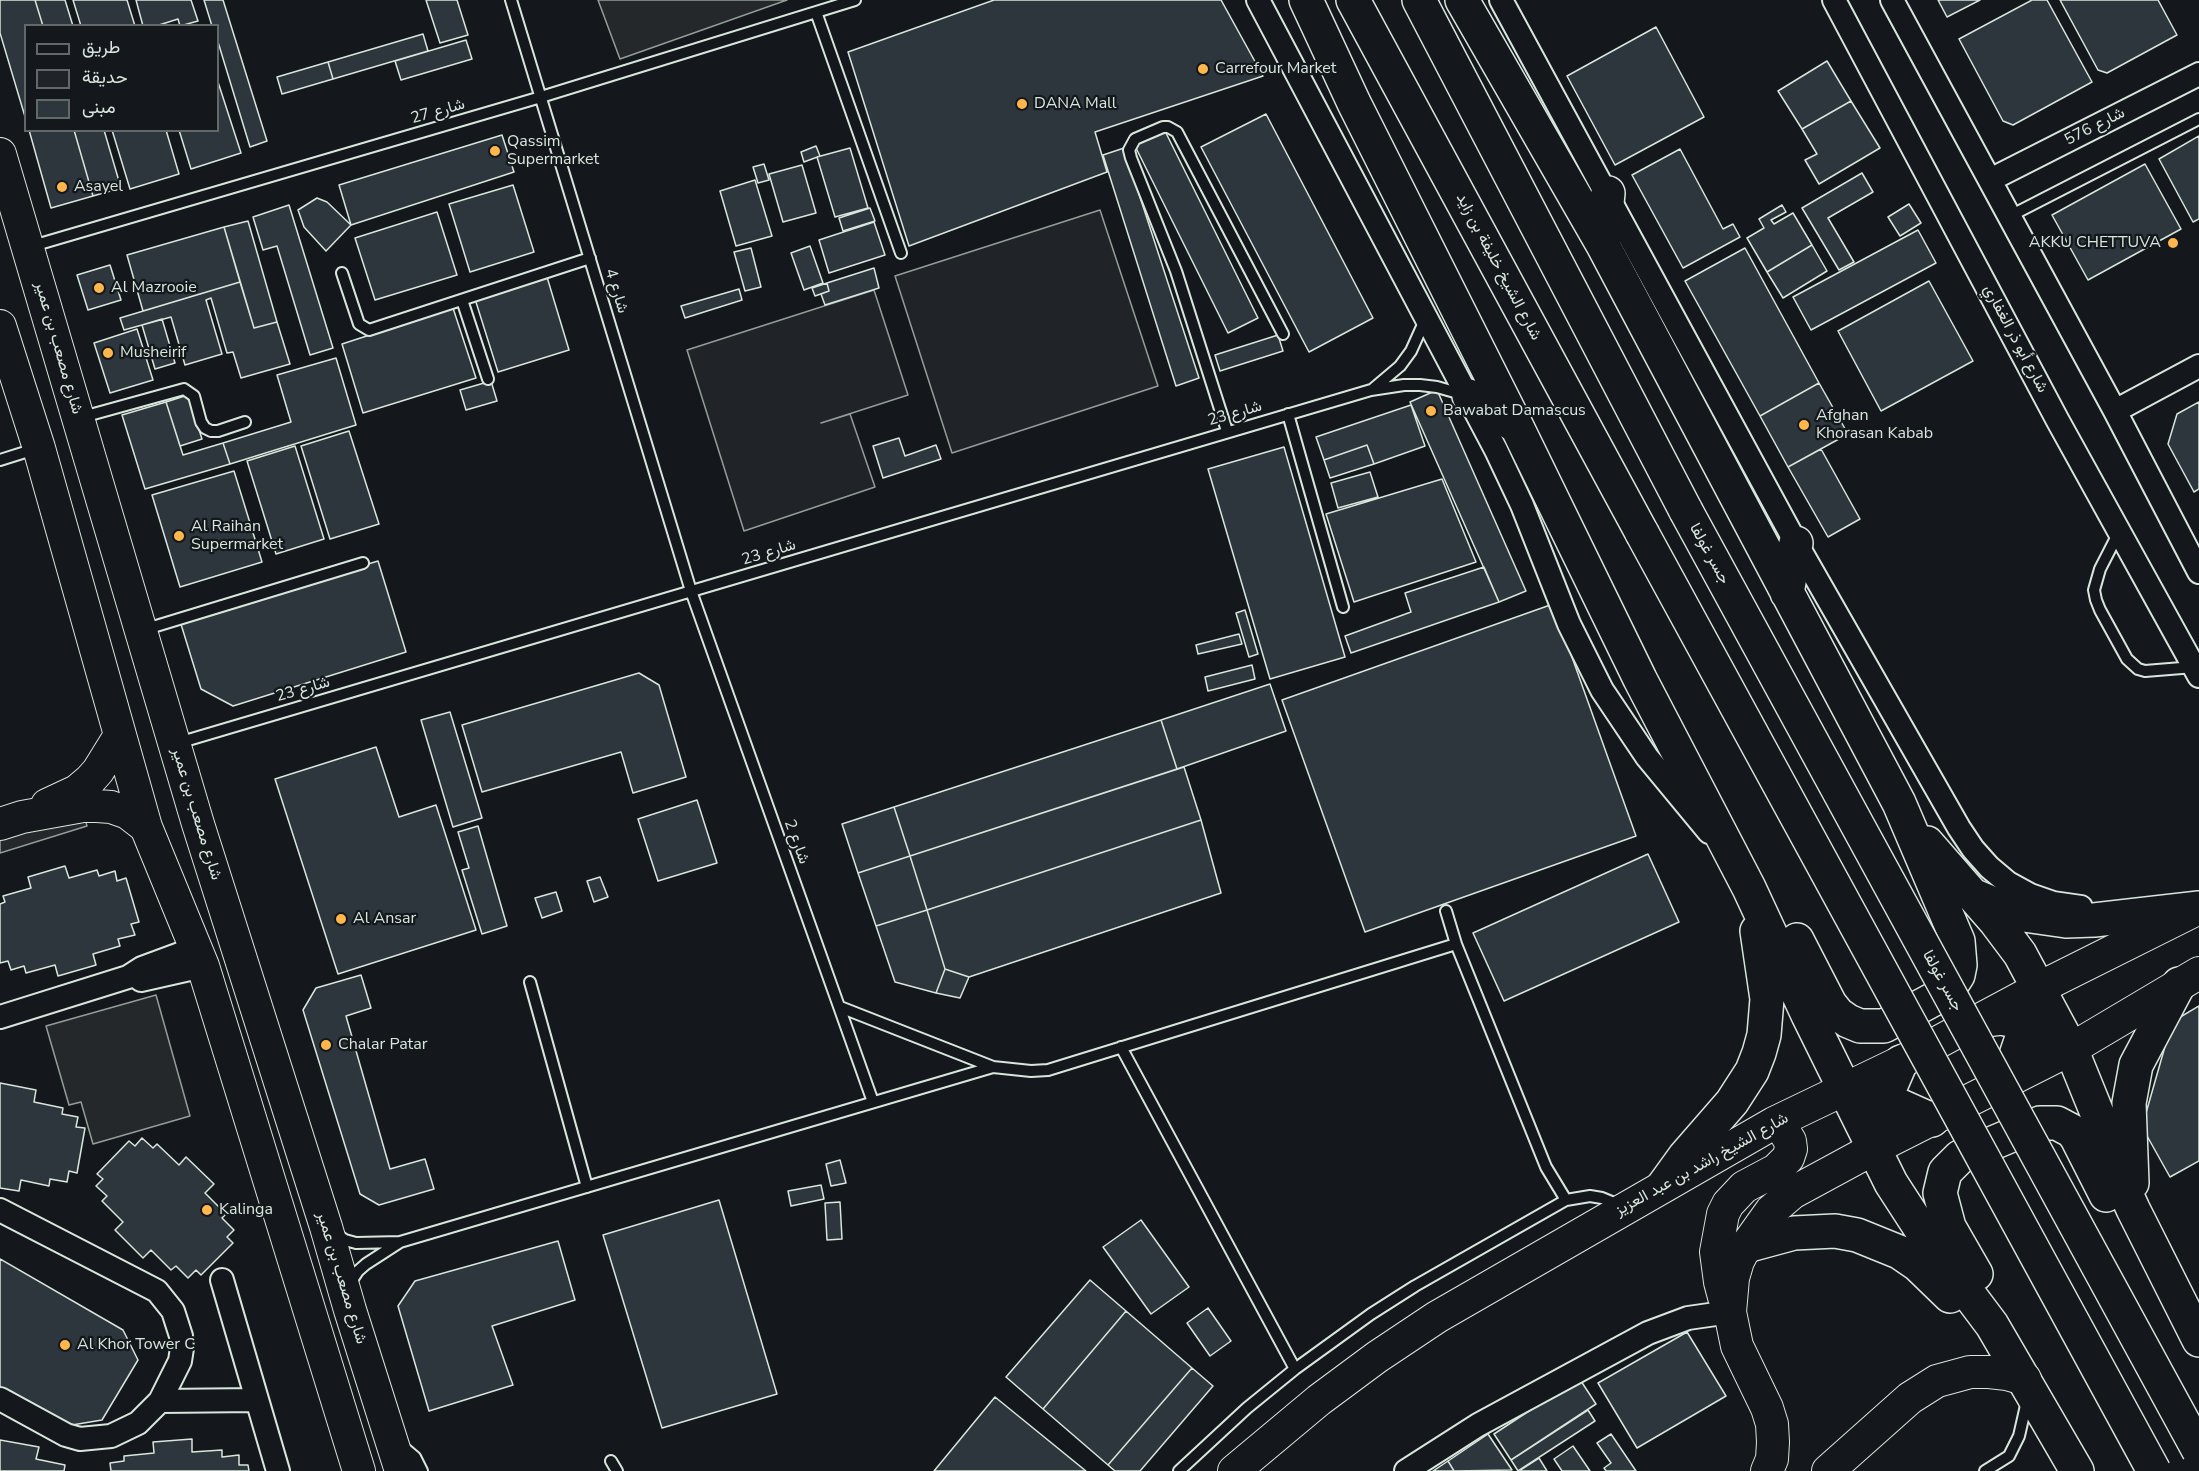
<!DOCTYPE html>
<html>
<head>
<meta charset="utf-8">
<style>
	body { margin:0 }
	#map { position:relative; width:2199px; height:1471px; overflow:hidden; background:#14181c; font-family:"Nunito Sans",Vazirmatn,sans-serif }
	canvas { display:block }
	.legend { position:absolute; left:24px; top:24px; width:195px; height:108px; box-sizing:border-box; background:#14181c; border:2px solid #626a69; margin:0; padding:8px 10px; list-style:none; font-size:18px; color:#d8e6dc }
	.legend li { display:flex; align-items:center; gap:12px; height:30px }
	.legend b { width:30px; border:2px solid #626a69 }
</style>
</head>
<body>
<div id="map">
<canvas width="2199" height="1471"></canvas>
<ul class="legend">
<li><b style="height:8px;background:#14181c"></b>طريق</li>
<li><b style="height:16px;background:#202428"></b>حديقة</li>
<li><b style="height:16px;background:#2c363c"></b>مبنى</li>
</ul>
</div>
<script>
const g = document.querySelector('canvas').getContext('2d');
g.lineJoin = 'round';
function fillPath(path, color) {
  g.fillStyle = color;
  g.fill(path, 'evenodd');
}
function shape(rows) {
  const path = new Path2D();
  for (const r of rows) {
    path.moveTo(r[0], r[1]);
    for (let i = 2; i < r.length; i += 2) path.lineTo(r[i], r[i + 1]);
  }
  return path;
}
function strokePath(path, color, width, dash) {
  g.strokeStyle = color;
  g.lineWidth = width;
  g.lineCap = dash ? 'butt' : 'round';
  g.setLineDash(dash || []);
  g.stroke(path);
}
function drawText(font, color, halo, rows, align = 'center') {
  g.font = font + ' "Nunito Sans",Vazirmatn,sans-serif';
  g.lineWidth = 4.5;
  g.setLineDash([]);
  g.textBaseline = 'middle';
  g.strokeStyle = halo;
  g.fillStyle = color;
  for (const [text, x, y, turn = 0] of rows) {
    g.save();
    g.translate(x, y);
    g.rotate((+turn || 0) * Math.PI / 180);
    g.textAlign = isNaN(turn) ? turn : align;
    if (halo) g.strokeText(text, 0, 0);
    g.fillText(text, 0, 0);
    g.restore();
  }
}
const green = shape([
	[1100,210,1158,386,952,453,895,276,1100,210],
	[874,290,908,395,821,423,850,414,875,487,744,531,687,350,874,290]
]);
fillPath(green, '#202428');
strokePath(green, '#939e99', 1.5);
const parking = shape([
	[598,0,787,0,620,59,598,0],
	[83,811,87,826,0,853,0,837,83,811],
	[156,995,190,1116,93,1144,81,1102,69,1105,46,1026,156,995]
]);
fillPath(parking, '#24282b');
strokePath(parking, '#939e99', 1.5);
const building = shape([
	[0,0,35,0,43,26,26,26,26,120,0,33,0,0],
	[35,0,65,0,73,26,43,26,35,0],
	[73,0,127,0,135,26,81,26,73,0],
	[136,0,191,0,198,21,180,26,178,19,156,26,143,26,136,0],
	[204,0,223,0,267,141,250,147,218,42,218,26,212,26,204,0],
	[426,0,457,0,468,35,440,43,426,0],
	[994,0,1221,0,1263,76,1095,132,1107,172,909,246,848,52,994,0],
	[1938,0,1980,0,1947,17,1938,0],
	[2032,0,2047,0,2092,82,2013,125,2003,121,1959,39,2032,0],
	[2060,0,2158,0,2177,35,2107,73,2098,70,2060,0],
	[1656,27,1704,117,1615,165,1567,76,1656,27],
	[423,34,428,51,333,79,328,62,423,34],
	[466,40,472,59,401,80,395,61,466,40],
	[1827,61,1851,101,1802,129,1778,91,1827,61],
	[328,62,333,79,282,94,277,77,328,62],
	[218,82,241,153,191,169,179,130,218,130,218,82],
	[1851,101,1880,148,1819,184,1805,160,1817,154,1802,129,1851,101],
	[1266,114,1373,318,1309,352,1201,147,1266,114],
	[1164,129,1258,318,1228,333,1134,144,1164,129],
	[29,130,74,130,93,196,51,208,29,130],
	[74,130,104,130,121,188,93,196,74,130],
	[112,130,166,130,179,174,130,189,112,130],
	[502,135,514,172,351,225,339,185,502,135],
	[2199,136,2199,219,2193,222,2159,159,2199,136],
	[816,146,820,156,804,162,801,152,816,146],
	[850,148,868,208,835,217,817,157,850,148],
	[1124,148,1199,378,1176,386,1103,155,1124,148],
	[1680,149,1723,229,1733,224,1740,237,1683,268,1632,175,1680,149],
	[764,164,769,180,758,183,753,167,764,164],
	[2145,164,2181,229,2088,280,2052,215,2145,164],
	[802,165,816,213,783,222,769,174,802,165],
	[1862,173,1873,192,1828,218,1854,262,1839,270,1802,208,1862,173],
	[755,180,772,236,736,246,720,191,755,180],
	[513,185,534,252,470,272,449,204,513,185],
	[317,198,327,202,351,225,326,251,304,227,298,210,317,198],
	[1909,204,1921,223,1900,236,1888,217,1909,204],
	[289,205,333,348,310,355,277,246,263,250,253,217,289,205],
	[1782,205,1786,212,1771,220,1774,224,1793,213,1812,245,1767,272,1747,238,1764,228,1759,219,1782,205],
	[870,208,875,221,843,231,839,218,870,208],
	[437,212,457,275,375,300,355,238,437,212],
	[248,221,277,322,254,328,224,227,248,221],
	[874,222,885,255,829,273,819,240,874,222],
	[224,227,240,282,143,311,127,255,224,227],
	[1918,230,1936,263,1811,330,1793,297,1918,230],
	[1812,245,1827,271,1783,298,1767,272,1812,245],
	[810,246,823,283,804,290,791,253,810,246],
	[751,248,761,287,745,291,734,252,751,248],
	[1745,248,1819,383,1760,416,1685,281,1745,248],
	[110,265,121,300,88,310,77,275,110,265],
	[874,268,879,288,825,305,821,294,829,291,827,283,874,268],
	[547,277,569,350,498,372,475,299,547,277],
	[1929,281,1973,361,1881,411,1838,331,1929,281],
	[240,282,254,328,277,322,290,364,241,378,233,352,227,353,211,298,206,300,222,354,185,365,171,317,124,330,120,318,240,282],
	[827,283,829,291,815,296,812,288,827,283],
	[739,289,742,300,685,318,681,306,739,289],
	[453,308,476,378,363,413,342,344,453,308],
	[162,319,175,363,155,369,142,325,162,319],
	[137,329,153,380,110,393,94,343,137,329],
	[1278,335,1283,351,1220,371,1215,355,1278,335],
	[336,358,356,425,230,464,223,443,291,422,277,375,336,358],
	[491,381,497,401,466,410,460,390,491,381],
	[1819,383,1848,434,1788,467,1760,416,1819,383],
	[1437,390,1526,591,1499,602,1410,402,1437,390],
	[188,395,202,439,180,446,166,402,188,395],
	[166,402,183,455,223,443,230,464,145,489,122,415,166,402],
	[2199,402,2199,489,2194,492,2168,444,2177,414,2199,402],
	[1411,405,1425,446,1374,464,1367,445,1324,460,1316,437,1411,405],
	[349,431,379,524,330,539,301,446,349,431],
	[899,438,905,456,936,445,941,459,883,478,873,446,899,438],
	[1367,445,1374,464,1330,478,1324,460,1367,445],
	[295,446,324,539,276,554,247,461,295,446],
	[1284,447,1345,657,1270,679,1208,469,1284,447],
	[1821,449,1860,519,1828,537,1788,467,1821,449],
	[234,471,262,562,180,587,152,495,234,471],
	[1370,472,1378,497,1338,508,1331,483,1370,472],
	[1442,479,1476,562,1354,602,1326,514,1442,479],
	[378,561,406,652,233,706,201,689,180,621,378,561],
	[1484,567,1499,602,1351,653,1345,636,1411,612,1405,593,1484,567],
	[1553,604,1636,836,1365,932,1282,700,1553,604],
	[1245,610,1258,654,1249,657,1236,613,1245,610],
	[1239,634,1242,644,1198,654,1196,645,1239,634],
	[1252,665,1255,679,1208,691,1205,677,1252,665],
	[639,673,659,685,686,777,633,793,621,752,482,792,462,725,639,673],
	[1270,684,1286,731,1177,769,1161,720,1270,684],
	[450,712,482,818,453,827,421,720,450,712],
	[1161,720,1177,769,910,856,894,807,1161,720],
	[376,747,399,817,436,805,476,930,338,974,275,779,376,747],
	[1184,767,1201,820,927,910,910,856,1184,767],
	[697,800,717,863,658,881,638,819,697,800],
	[894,807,910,856,858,873,842,824,894,807],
	[1201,820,1221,893,969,977,945,969,927,910,1201,820],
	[478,826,507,926,482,934,462,870,469,868,458,832,478,826],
	[1648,854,1679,922,1504,1001,1473,933,1648,854],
	[910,856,927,910,876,926,858,873,910,856],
	[65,866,69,878,97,870,99,876,115,871,117,881,126,878,139,922,131,924,135,935,118,939,120,946,93,954,96,965,58,976,55,965,26,973,24,966,11,970,8,961,0,963,0,904,5,902,3,896,31,888,28,877,65,866],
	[600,877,608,897,594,902,587,881,600,877],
	[556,892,562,911,542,918,535,898,556,892],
	[927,910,945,969,936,993,895,982,876,926,927,910],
	[945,969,969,977,960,998,936,993,945,969],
	[361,975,371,1008,346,1016,390,1169,425,1159,434,1189,379,1205,360,1194,303,1010,316,988,361,975],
	[2199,1006,2199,1161,2170,1177,2142,1127,2172,1022,2199,1006],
	[0,1083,36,1090,34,1102,63,1108,62,1114,78,1117,76,1127,85,1128,77,1173,69,1171,67,1182,50,1179,49,1186,21,1180,19,1191,0,1188,0,1083],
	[142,1138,153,1148,157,1144,179,1165,186,1157,214,1184,205,1193,226,1214,222,1218,234,1230,227,1237,233,1243,201,1275,196,1270,188,1278,176,1266,171,1270,151,1250,143,1258,115,1230,123,1222,102,1201,107,1196,96,1186,103,1179,97,1174,129,1141,135,1146,142,1138],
	[840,1160,846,1183,831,1186,826,1164,840,1160],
	[821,1185,824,1199,791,1206,788,1191,821,1185],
	[719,1200,777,1394,662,1428,603,1235,719,1200],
	[840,1202,842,1239,827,1240,825,1203,840,1202],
	[1141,1220,1189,1287,1151,1314,1103,1247,1141,1220],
	[558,1241,575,1300,492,1326,513,1385,429,1411,398,1306,415,1281,558,1241],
	[0,1259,123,1330,138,1360,102,1420,66,1426,0,1388,0,1259],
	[1090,1280,1126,1311,1043,1409,1006,1377,1090,1280],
	[1208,1308,1231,1341,1210,1356,1187,1323,1208,1308],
	[1126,1311,1192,1368,1108,1465,1043,1409,1126,1311],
	[1687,1332,1726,1396,1637,1448,1598,1383,1687,1332],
	[1192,1368,1213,1386,1140,1471,1115,1471,1108,1465,1192,1368],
	[1579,1378,1596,1404,1511,1460,1494,1434,1579,1378],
	[995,1397,1086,1471,934,1471,995,1397],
	[1588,1410,1595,1421,1518,1471,1511,1460,1588,1410],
	[1488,1434,1512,1470,1454,1471,1448,1461,1488,1434],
	[1611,1434,1636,1471,1606,1471,1604,1468,1611,1463,1597,1443,1611,1434],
	[192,1439,192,1452,222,1450,222,1457,239,1455,239,1465,248,1465,249,1471,111,1471,110,1463,124,1461,124,1456,154,1453,153,1442,192,1439],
	[0,1440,39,1447,36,1459,65,1465,64,1471,0,1471,0,1440],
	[1573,1446,1590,1471,1562,1471,1554,1459,1573,1446],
	[1539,1458,1547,1471,1519,1471,1539,1458],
	[1448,1461,1454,1471,1433,1471,1448,1461]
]);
fillPath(building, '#2c363c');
strokePath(building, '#d8e6dc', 1.5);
const lane = shape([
	[511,0,691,591,873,1102],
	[816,12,901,253],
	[2010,216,2199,119],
	[29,247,541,97,855,0],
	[342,273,359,324,369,330,590,258],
	[462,300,488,379],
	[1374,388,1400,366,1411,351,1425,320],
	[1288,414,1343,607],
	[79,418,184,389,194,396,201,422,205,428,211,431,218,431,245,422],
	[1227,431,1176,271,1131,158,1129,150,1135,139,1163,127,1168,127,1177,132,1283,334],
	[0,460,35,449],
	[2119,532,2100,569,2094,590,2096,600,2100,610,2127,659,2138,669,2145,671,2194,667],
	[143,630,363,563],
	[178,743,1371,390,1404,385,1420,385,1437,387,1465,395],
	[1446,911,1456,944],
	[530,982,587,1187],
	[840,1007,993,1067,1031,1071,1048,1070,1456,944,1546,1167,1566,1200],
	[1121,1047,1295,1369],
	[334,1233,345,1240,356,1243,400,1242,993,1067],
	[348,1286,358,1271,366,1264,400,1242],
	[402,1446,415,1457,422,1471],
	[611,1461,617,1471],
	[1179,1471,1247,1408,1295,1369,1371,1314,1415,1286,1566,1200,1590,1196,1602,1198,1619,1205],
	[1985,1471,2009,1456,2019,1436,2027,1401]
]);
const street = shape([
	[1258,0,1496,450,1522,505,1569,624,1602,690,1647,757,1709,832],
	[1501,0,1796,543,1959,828,1973,849,1989,867,2008,883,2030,895,2053,903,2081,907],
	[1834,0,2058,421,2199,676],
	[1892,0,2115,411,2199,572],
	[1990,180,2199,74],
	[2115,411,2199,366],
	[141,980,203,966],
	[0,1017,128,977,142,968,196,948],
	[0,1210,157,1291,173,1311,181,1336,182,1348,180,1361,160,1401,138,1423,111,1436,80,1439,66,1435,0,1399],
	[222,1280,278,1471],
	[160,1401,257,1400],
	[1406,1471,1478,1425,1648,1333,1688,1318,1730,1312]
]);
const secondary = shape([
	[0,154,198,824,326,1227,350,1310,401,1471],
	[0,326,39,448,146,827,203,966,359,1471],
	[47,805,77,791,90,780,98,771,119,737],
	[0,824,22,817,83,806,97,806,111,807,128,813,146,827],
	[1724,1297,1720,1282,1716,1252,1723,1214,1728,1204,1744,1187,1776,1170,1788,1158,1791,1149,1790,1141,1781,1126,1774,1123],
	[1234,1471,1319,1400,1377,1357,1437,1317,1774,1123,1901,1062,2039,988,2193,911],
	[1767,1471,1772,1459,1773,1442,1772,1424,1767,1408,1737,1346,1730,1312,1733,1278,1738,1261,1746,1246,1771,1211,1792,1193,1875,1148,2071,1049,2199,973],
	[1828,1471,1910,1398,1937,1381,1970,1372,1989,1372,2007,1374,2025,1379]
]);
const primary = shape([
	[1306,0,1354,103,1517,427,1640,679,1749,888,1808,1015,1891,1183,1926,1237,1992,1325,2077,1471],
	[1353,0,1642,533],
	[1419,0,1686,511],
	[1462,0,1603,245,1899,803,1958,941,1960,965,1958,975,1947,992,1884,1026,1860,1026,1848,1021,1838,1014,1830,1004,1797,940],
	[1603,245,1608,193],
	[1469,396,1517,427],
	[1787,593,1796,543],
	[1927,843,1996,922,2020,954,2071,1049,2097,1113,2114,1167,2133,1209,2199,1340],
	[1977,897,2017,914,2066,921,2094,920,2199,908],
	[1977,1021,2002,1018,2014,1021,2045,1036],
	[1995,1088,2015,1058,2039,988],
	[1845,1089,1885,1099,1932,1120],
	[1881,1119,1885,1099,1901,1062],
	[2132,1183,2129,1103,2136,1065,2179,984],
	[1664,1185,1685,1156,1732,1102,1752,1071,1759,1053,1764,1035,1767,999,1757,931],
	[1746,1246,1794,1233,1835,1231,1857,1235,1899,1252,1918,1265,1950,1296],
	[1976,1274,1949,1227,1940,1193,1945,1172,1960,1157,2040,1123,2057,1123,2072,1131,2077,1138,2106,1195]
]);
strokePath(lane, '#d8e6dc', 14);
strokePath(street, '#d8e6dc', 26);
strokePath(secondary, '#d8e6dc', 34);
strokePath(primary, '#d8e6dc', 36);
strokePath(lane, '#14181c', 10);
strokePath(street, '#14181c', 22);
strokePath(secondary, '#14181c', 32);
strokePath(primary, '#14181c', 33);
const primaryBridge = shape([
	[1686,511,2199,1451],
	[1642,533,2154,1471]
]);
strokePath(primaryBridge, '#d8e6dc', 36, []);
strokePath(primaryBridge, '#14181c', 33);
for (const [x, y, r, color] of [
	[1203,69,6,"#ffb74d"],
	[1022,104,6,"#ffb74d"],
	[495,151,6,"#ffb74d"],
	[62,187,6,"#ffb74d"],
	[2173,243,6,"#ffb74d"],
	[99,288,6,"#ffb74d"],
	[108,353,6,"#ffb74d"],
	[1431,411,6,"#ffb74d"],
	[1804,425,6,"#ffb74d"],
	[179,536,6,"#ffb74d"],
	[341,919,6,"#ffb74d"],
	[326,1045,6,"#ffb74d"],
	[207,1210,6,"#ffb74d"],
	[65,1345,6,"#ffb74d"]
]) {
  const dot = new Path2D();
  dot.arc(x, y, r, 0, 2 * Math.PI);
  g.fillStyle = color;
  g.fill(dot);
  strokePath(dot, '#14181c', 2);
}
drawText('16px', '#d8e6dc', '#14181c', [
	["Carrefour Market",1215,69],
	["DANA Mall",1034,104],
	["Qassim",507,142],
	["Supermarket",507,160],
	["Asayel",74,187],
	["AKKU CHETTUVA",2161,243,"right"],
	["Al Mazrooie",111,288],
	["Musheirif",120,353],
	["Bawabat Damascus",1443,411],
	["Afghan",1816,416],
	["Khorasan Kabab",1816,434],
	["Al Raihan",191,527],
	["Supermarket",191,545],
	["Al Ansar",353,919],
	["Chalar Patar",338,1045],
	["Kalinga",219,1210],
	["Al Khor Tower C",77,1345]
], 'left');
drawText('16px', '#d8e6dc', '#14181c', [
	["شارع 27",438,112,-16],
	["شارع 576",2095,127,-27],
	["شارع الشيخ خليفة بن زايد",1498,267,62],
	["شارع 4",616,291,73],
	["شارع أبو ذر الغفاري",2015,339,62],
	["شارع مصعب بن عمير",58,348,74],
	["شارع 23",1235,414,-16],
	["شارع 23",769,553,-17],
	["جسر غولفا",1709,554,61],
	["شارع 23",303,690,-16],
	["شارع مصعب بن عمير",196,814,73],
	["شارع 2",796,842,70],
	["جسر غولفا",1942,981,61],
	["شارع الشيخ راشد بن عبد العزيز",1702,1165,-29],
	["شارع مصعب بن عمير",341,1278,73]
]);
</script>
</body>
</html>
